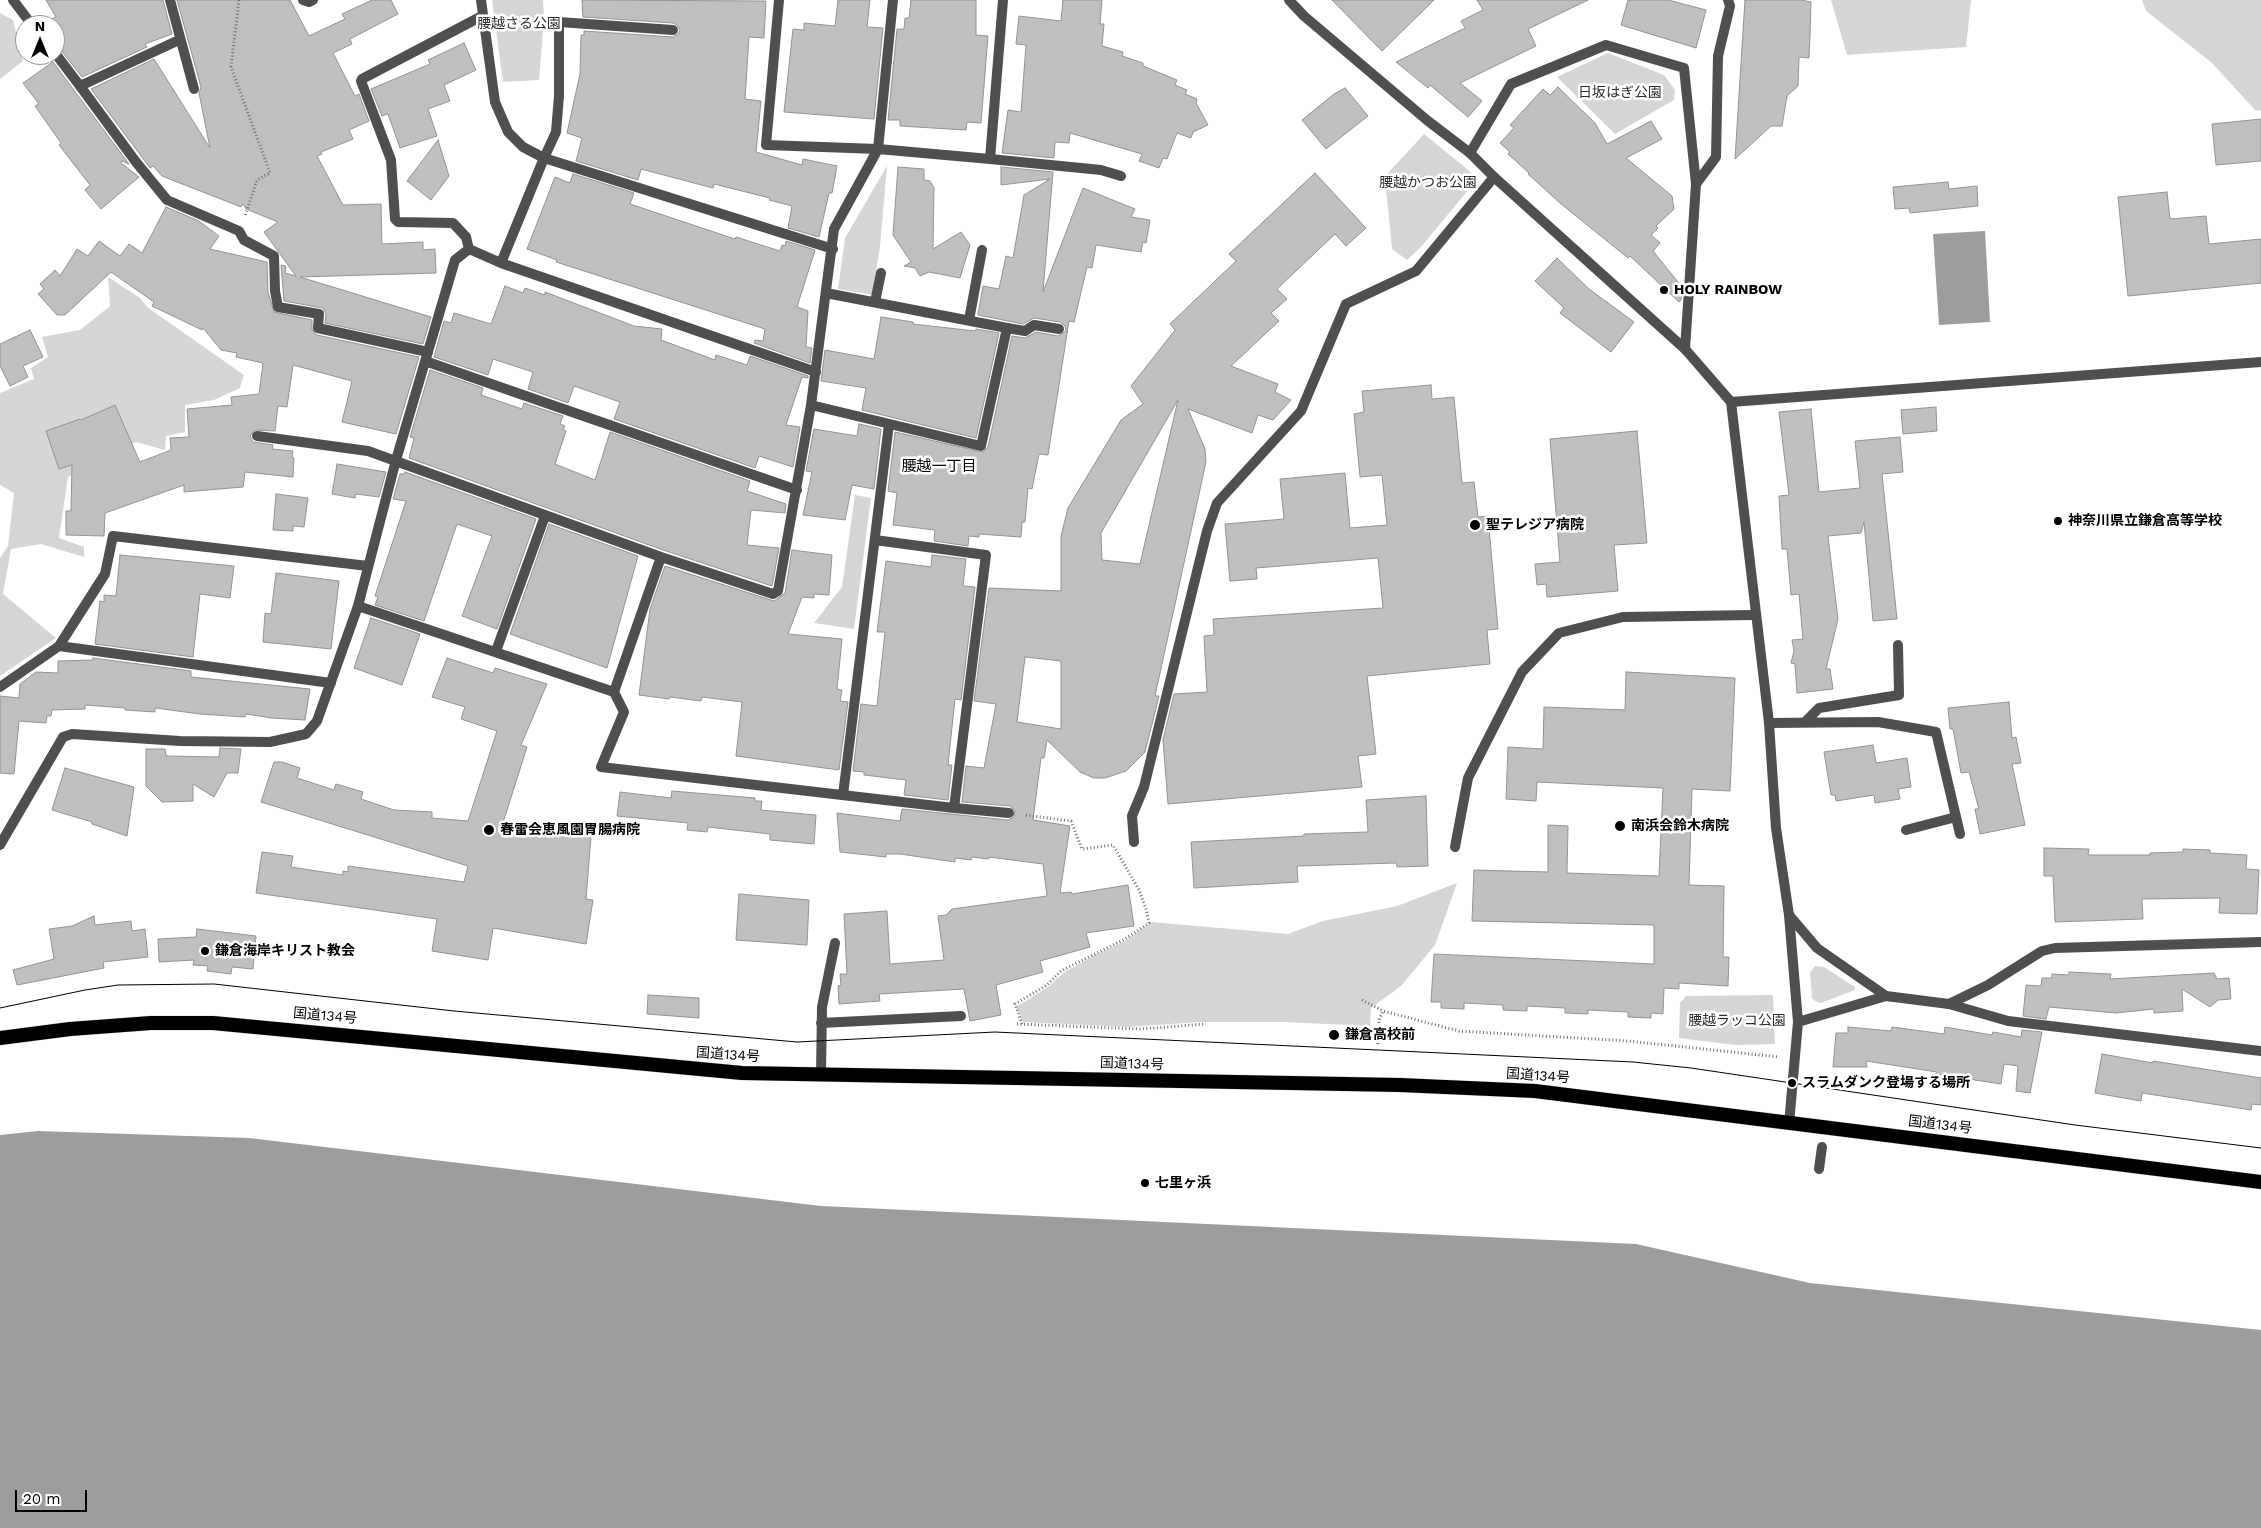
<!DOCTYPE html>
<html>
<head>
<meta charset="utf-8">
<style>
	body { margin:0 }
	#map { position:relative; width:2261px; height:1528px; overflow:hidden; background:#fff; font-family:"Work Sans",sans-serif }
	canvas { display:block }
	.north { position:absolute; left:15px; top:15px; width:50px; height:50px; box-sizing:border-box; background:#fff; border:1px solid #999; border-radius:50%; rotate:0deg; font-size:14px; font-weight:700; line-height:20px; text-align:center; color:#000 }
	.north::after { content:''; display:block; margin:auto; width:18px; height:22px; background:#000; clip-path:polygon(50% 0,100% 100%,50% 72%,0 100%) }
	.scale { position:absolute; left:15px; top:1490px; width:72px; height:22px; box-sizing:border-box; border:2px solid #000; border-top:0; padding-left:6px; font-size:15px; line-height:18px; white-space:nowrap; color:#000; -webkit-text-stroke:4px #fff; paint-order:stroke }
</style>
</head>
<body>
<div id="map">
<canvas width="2261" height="1528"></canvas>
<div class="north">N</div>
<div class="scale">20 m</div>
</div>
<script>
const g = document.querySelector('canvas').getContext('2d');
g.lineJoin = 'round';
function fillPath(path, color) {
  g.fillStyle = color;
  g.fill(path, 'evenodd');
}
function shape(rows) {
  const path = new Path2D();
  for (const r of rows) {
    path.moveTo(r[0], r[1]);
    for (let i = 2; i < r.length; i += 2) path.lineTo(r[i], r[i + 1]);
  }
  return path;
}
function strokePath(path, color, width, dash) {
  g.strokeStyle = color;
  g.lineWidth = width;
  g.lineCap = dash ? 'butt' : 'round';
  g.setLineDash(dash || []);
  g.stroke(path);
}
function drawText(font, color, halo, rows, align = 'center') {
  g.font = font + ' "Work Sans","Noto Sans JP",sans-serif';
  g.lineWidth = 5;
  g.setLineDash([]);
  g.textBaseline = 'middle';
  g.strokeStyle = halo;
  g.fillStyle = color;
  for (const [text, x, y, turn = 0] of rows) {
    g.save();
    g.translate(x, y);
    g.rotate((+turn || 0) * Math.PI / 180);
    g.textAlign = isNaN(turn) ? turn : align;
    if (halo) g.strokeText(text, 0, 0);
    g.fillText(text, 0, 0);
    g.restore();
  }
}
fillPath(shape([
	[492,0,543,0,544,17,539,80,503,82],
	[1831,0,1971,0,1966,47,1847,55],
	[2142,0,2261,0,2261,110,2256,111,2212,63,2146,11],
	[0,13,13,20,23,61,0,79],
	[1608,53,1664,75,1675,90,1674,100,1615,134,1557,77],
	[1424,134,1472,173,1472,179,1470,188,1421,247,1407,260,1392,249,1386,188,1379,183],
	[887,166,880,247,872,295,838,289,845,238],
	[108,277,140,298,147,307,244,375,240,388,214,400,185,405,185,432,166,436,165,450,136,442,68,477,59,538,84,547,84,557,41,544,11,549,3,594,56,638,0,676,0,558,8,546,14,493,0,485,0,393,34,379,31,368,48,357,42,337,80,330,110,306],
	[855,495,871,498,854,629,814,623,842,587],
	[1457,883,1435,945,1401,986,1371,1008,1370,1026,1284,1022,1199,1022,1128,1027,1023,1022,1016,1007,1048,987,1063,973,1097,954,1123,942,1152,922,1288,934,1323,921,1397,906],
	[1815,966,1824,967,1855,987,1855,990,1821,1003,1815,1001,1812,998,1810,973],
	[1773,995,1775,1044,1735,1045,1679,1038,1680,1003,1686,996]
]), '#d6d6d6');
fillPath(shape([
	[1985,231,1990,322,1939,325,1933,234],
	[38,1131,249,1138,821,1206,1636,1244,1810,1283,2261,1330,2261,1528,0,1528,0,1135]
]), '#9d9d9d');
const building = shape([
	[46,0,163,0,172,34,145,44,147,47,82,77,60,49,55,46,55,25,48,25,46,22,56,17,46,0],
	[177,0,290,0,309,36,345,19,342,14,372,0,391,0,398,14,350,39,352,44,333,53,355,96,359,94,369,121,349,130,353,139,321,152,322,154,317,156,343,205,381,204,382,244,423,242,423,250,435,249,436,273,300,277,431,317,423,344,325,323,326,314,323,308,284,301,281,265,286,266,285,273,296,276,264,232,278,222,246,209,243,204,241,207,162,176,153,166,150,168,91,89,154,59,210,148,199,93,201,87,177,0],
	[582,0,766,1,764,38,749,37,745,99,761,101,756,152,802,165,803,159,837,166,832,193,829,193,819,237,788,228,792,206,769,200,770,198,714,184,713,188,641,169,638,180,576,161,582,138,567,133,580,74,581,35,584,35,584,31,673,37,678,34,680,30,677,25,673,23,583,17,582,0],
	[838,0,870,0,867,27,883,28,874,119,784,112,793,29,804,30,804,23,835,26,838,0],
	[911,0,976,0,976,35,988,36,981,123,967,122,966,130,900,126,900,120,888,120,897,29,904,29,905,18,909,18,911,0],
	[1063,0,1102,0,1100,24,1104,24,1102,46,1123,52,1122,56,1143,63,1143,66,1177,80,1175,85,1187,90,1185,94,1197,99,1196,103,1208,125,1193,132,1191,138,1177,133,1167,159,1163,158,1159,168,1139,161,1142,154,1070,133,1069,143,1055,142,1054,158,1002,153,1008,110,1021,112,1026,45,1016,44,1019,16,1061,21,1063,0],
	[1332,0,1434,0,1382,51,1332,0],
	[1477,0,1588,0,1528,29,1536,46,1460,83,1482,101,1468,117,1430,85,1428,88,1396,62,1465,28,1461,21,1483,10,1477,0],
	[1628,0,1668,0,1706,10,1696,48,1621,25,1628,0],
	[1745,0,1801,0,1811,2,1810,35,1809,58,1799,57,1798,86,1787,96,1782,126,1771,126,1735,159,1745,0],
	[464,43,476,70,444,85,450,101,428,109,437,136,400,148,388,114,382,116,371,89,430,64,428,60,464,43],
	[53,62,129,164,122,161,121,163,139,177,101,209,85,190,90,185,59,145,61,143,35,106,39,104,23,83,53,62],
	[1558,87,1595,123,1607,144,1651,121,1662,139,1626,158,1672,196,1674,209,1656,226,1658,228,1651,235,1660,243,1653,251,1682,287,1681,300,1679,302,1630,256,1628,258,1560,203,1528,174,1529,173,1508,154,1510,152,1500,143,1514,128,1510,125,1543,89,1550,95,1558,87],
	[1345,88,1368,116,1326,149,1302,120,1334,94,1345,88],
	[2261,119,2261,161,2216,165,2212,124,2261,119],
	[438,140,449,176,431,200,407,181,438,140],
	[898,167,924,169,924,180,930,181,934,188,933,249,961,232,970,245,960,278,929,272,920,276,915,268,904,266,911,262,893,235,898,167],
	[1001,167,1053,172,1043,292,1083,188,1135,209,1131,217,1150,220,1146,243,1143,242,1141,252,1096,245,1092,268,1087,267,1074,322,1069,321,1048,455,1039,454,1032,489,1028,488,1025,522,1022,522,1021,537,979,534,979,537,969,536,968,546,934,541,935,530,893,525,897,493,888,491,895,432,983,452,988,447,1012,336,1025,338,1036,332,1058,336,1066,331,1065,326,1060,322,1034,318,1023,324,978,315,983,286,999,289,1006,256,1013,258,1024,195,1050,179,1001,185,1001,167],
	[1315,173,1366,228,1346,246,1335,234,1277,289,1287,299,1271,313,1279,321,1231,366,1278,384,1275,392,1291,400,1273,420,1258,415,1252,433,1188,409,1205,449,1206,462,1155,696,1159,696,1145,752,1126,771,1105,778,1094,778,1080,772,1047,740,1044,758,1041,758,1033,820,1070,826,1060,893,1071,892,1072,894,1128,885,1134,926,1086,933,1090,947,1040,961,1043,972,996,985,1001,1015,970,1021,964,989,879,994,880,1001,839,1004,838,986,841,985,840,974,847,974,844,914,887,911,890,964,944,960,938,916,946,915,952,909,1047,896,1043,864,989,857,989,859,972,857,971,860,955,858,955,862,900,854,886,854,886,857,840,852,837,813,900,821,902,809,1008,820,1014,817,1015,811,1010,806,962,802,966,766,984,768,996,704,974,701,989,588,1061,591,1061,536,1068,508,1121,420,1143,404,1131,386,1175,330,1170,324,1236,261,1229,254,1315,173],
	[1178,400,1140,564,1102,560,1101,533,1178,400],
	[1025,657,1061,661,1061,729,1017,722,1025,657],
	[573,174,634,193,630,204,735,239,736,237,780,251,782,245,785,246,786,241,815,250,797,307,808,311,806,347,812,348,810,363,754,343,755,340,763,341,765,329,556,262,557,260,527,249,555,177,570,183,573,174],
	[1948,182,1949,189,1977,186,1978,206,1910,213,1909,208,1895,209,1893,187,1948,182],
	[2167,192,2170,219,2206,216,2209,244,2261,239,2261,283,2128,296,2118,197,2167,192],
	[166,207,199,221,219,236,210,249,267,262,268,292,274,312,312,320,312,330,317,335,419,357,396,434,342,422,352,381,293,365,287,407,278,406,275,431,255,430,250,436,253,442,273,445,272,449,293,451,292,457,294,458,293,477,245,472,243,487,184,492,184,485,105,513,104,536,66,535,66,511,71,511,72,465,59,469,46,431,80,419,81,420,115,405,140,462,171,450,170,438,189,437,187,409,232,405,231,397,259,394,263,363,236,357,237,353,221,350,203,328,202,330,152,306,154,302,111,272,65,315,57,315,38,294,44,289,40,284,55,270,60,276,77,249,88,256,99,241,120,256,129,244,142,253,166,207],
	[1557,258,1589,289,1634,322,1611,352,1560,313,1564,308,1535,281,1557,258],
	[505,286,523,293,525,288,545,295,545,292,634,326,662,329,661,340,715,360,716,355,747,365,750,356,808,376,808,378,802,377,786,425,800,427,793,467,759,456,755,468,614,419,620,402,574,386,568,403,528,389,533,372,493,359,488,375,434,357,444,321,451,323,454,313,491,324,505,286],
	[881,317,913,322,913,324,975,331,976,329,999,333,976,438,862,410,866,388,821,381,825,350,874,359,881,317],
	[30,330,43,357,23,366,28,377,10,386,0,366,0,344,30,330],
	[430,370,483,388,481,395,522,409,524,403,563,416,560,424,565,426,563,429,566,431,555,464,595,480,610,432,750,481,747,491,786,504,785,513,751,510,747,545,779,548,772,586,663,550,409,458,414,438,410,437,430,370],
	[1431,385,1432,399,1454,397,1462,483,1474,482,1478,517,1488,516,1498,629,1487,630,1490,664,1367,676,1376,754,1358,756,1362,787,1168,804,1163,740,1174,694,1207,692,1204,636,1214,635,1213,619,1383,608,1378,558,1256,568,1257,579,1230,581,1225,524,1284,519,1280,479,1345,473,1350,528,1387,525,1382,475,1360,477,1354,414,1364,412,1362,391,1431,385],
	[1936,407,1937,431,1903,434,1901,410,1936,407],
	[1811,409,1819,492,1860,488,1855,441,1900,437,1903,472,1882,474,1897,619,1873,621,1864,522,1861,533,1828,536,1838,619,1826,669,1830,669,1833,689,1797,693,1795,664,1791,663,1794,651,1792,640,1803,639,1799,594,1791,595,1787,549,1782,549,1779,496,1789,495,1779,412,1811,409],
	[859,424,881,429,874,489,852,485,845,520,803,515,812,472,806,471,814,429,857,436,859,424],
	[1637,431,1647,543,1614,545,1618,591,1547,597,1546,584,1537,585,1535,564,1560,562,1550,439,1637,431],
	[337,464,386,472,379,497,356,494,355,498,332,494,337,464],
	[405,472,536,519,497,629,462,616,492,536,457,524,424,621,375,605,378,597,375,596,406,501,393,499,400,474,404,474,405,472],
	[276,494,308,498,304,527,293,526,293,531,273,530,276,494],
	[549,524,638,556,607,668,510,634,549,524],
	[792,550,832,555,829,595,814,594,814,598,802,597,788,634,842,639,837,689,842,690,840,701,848,702,839,770,736,756,742,702,702,697,701,701,670,697,669,699,639,695,650,609,665,566,774,601,785,593,792,550],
	[120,555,234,566,230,598,200,594,193,657,95,644,100,601,104,602,104,595,116,596,120,555],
	[932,555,966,559,963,586,975,587,961,700,955,699,948,765,952,765,948,800,904,795,906,780,864,775,864,772,853,771,861,704,877,706,885,632,877,632,886,561,931,567,932,555],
	[276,573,339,581,331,649,263,642,265,613,271,614,276,573],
	[371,618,420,634,402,685,354,668,371,618],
	[93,658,191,671,191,677,310,689,305,720,272,718,246,714,245,717,200,714,155,708,155,712,125,710,125,708,85,705,85,709,52,710,51,716,47,716,46,723,19,721,14,774,0,773,0,696,19,698,20,684,36,672,58,673,58,661,93,660,93,658],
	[447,658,493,673,495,668,547,684,521,745,527,747,501,829,591,837,586,899,593,900,586,944,493,928,488,960,432,951,437,919,256,893,262,852,293,856,291,867,343,875,343,871,348,872,348,866,464,882,468,866,261,802,274,762,282,762,300,768,297,778,334,790,336,784,363,792,361,799,394,810,432,812,432,818,468,821,497,731,461,719,465,707,432,697,447,658],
	[1626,672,1735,678,1730,791,1692,789,1689,885,1724,886,1723,957,1729,957,1728,986,1679,983,1679,989,1664,988,1663,1014,1651,1013,1651,1018,1628,1017,1628,1012,1588,1010,1588,1014,1565,1013,1565,1008,1527,1006,1527,1011,1503,1010,1503,1005,1464,1003,1464,1009,1441,1008,1441,1002,1431,1002,1434,954,1654,964,1654,925,1472,921,1474,870,1548,872,1548,825,1568,826,1567,873,1659,876,1663,788,1537,782,1536,801,1506,799,1508,747,1543,749,1544,707,1625,710,1626,672],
	[2009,702,2012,738,2016,737,2021,763,2012,764,2025,825,1980,834,1975,809,1979,809,1969,772,1961,773,1953,729,1950,729,1948,708,2009,702],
	[1873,745,1876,763,1907,758,1911,787,1898,789,1900,799,1875,803,1874,795,1836,801,1835,795,1831,795,1824,752,1873,745],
	[220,748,241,749,238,773,227,773,214,797,193,784,193,801,162,802,146,786,146,749,165,749,166,756,219,757,220,748],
	[65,768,134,787,127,836,92,824,92,822,52,810,65,768],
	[672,791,755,798,755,801,762,801,761,810,816,815,814,844,770,840,770,834,708,827,707,832,687,830,688,823,617,816,620,792,671,798,672,791],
	[1426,796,1428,866,1397,867,1396,863,1297,866,1298,882,1194,888,1191,842,1304,836,1304,834,1368,832,1366,800,1426,796],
	[2044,848,2089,849,2088,855,2150,855,2150,853,2183,852,2183,849,2210,850,2210,853,2247,855,2246,869,2259,870,2257,914,2219,913,2220,898,2142,899,2143,919,2055,922,2053,876,2044,876,2044,848],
	[739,894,809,900,807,945,736,940,739,894],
	[94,916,95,925,131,921,132,931,145,929,148,957,103,962,104,968,17,985,13,970,54,959,49,929,72,926,94,916],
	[197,929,256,936,253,969,232,967,231,974,207,971,208,966,193,965,194,960,159,962,158,939,196,937,197,929],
	[2069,972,2111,974,2110,979,2214,973,2217,979,2229,978,2231,999,2218,1000,2210,1007,2182,989,2183,1011,2154,1013,2154,1009,2116,1013,2049,1007,2046,1019,2023,1016,2026,985,2041,986,2042,978,2052,978,2052,974,2069,975,2069,972],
	[648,995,699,998,699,1018,647,1014,648,995],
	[1848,1027,1891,1031,1892,1027,1944,1034,1945,1027,1992,1035,1993,1032,2021,1037,2022,1030,2042,1032,2030,1093,2016,1091,2018,1066,2004,1064,2001,1084,1936,1074,1937,1072,1866,1061,1867,1067,1833,1067,1836,1033,1848,1033,1848,1027],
	[2102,1054,2153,1063,2153,1061,2261,1078,2261,1105,2252,1104,2251,1110,2142,1093,2141,1101,2095,1093,2102,1054]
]);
fillPath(building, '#bfbfbf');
strokePath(building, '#939393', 1);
const trunk = shape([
	[0,1038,70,1029,151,1023,213,1023,742,1073,1400,1085,1535,1091,2261,1182]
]);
strokePath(trunk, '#dbdbdb', 15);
strokePath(shape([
	[239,0,231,67,270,173,257,180,245,216],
	[1362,1000,1383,1011],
	[1017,1024,1140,1029,1206,1024],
	[1022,1024,1015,1004,1047,985,1061,971,1125,939,1149,923,1146,909,1139,890,1113,845,1082,849,1071,821,1025,815],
	[1378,1044,1379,1020,1383,1011,1459,1031,1628,1041,1779,1057]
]), '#717171', 3, [1, 2.5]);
strokePath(shape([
	[170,0,194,89],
	[559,22,673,30],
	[179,40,80,86,136,162,167,200,239,231,244,240,274,256,275,291,278,307,319,314,318,328,428,352],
	[1696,184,1716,157,1718,56,1730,6,1728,0],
	[875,302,881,273],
	[969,320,982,250],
	[1007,328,1025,331,1034,325,1059,329],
	[1731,402,2261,362],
	[496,651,545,516],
	[1805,722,1819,708,1899,695,1898,645],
	[1769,723,1878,722,1936,732,1960,834],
	[1906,830,1956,817],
	[1134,842,1132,816,1144,787,1207,531,1217,503,1301,411,1346,304,1416,271,1494,177],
	[1455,847,1468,778,1522,672,1559,633,1623,617,1755,615],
	[821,1023,961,1016],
	[821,1075,822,1007,835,943]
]), '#4f4f4f', 10);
strokePath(shape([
	[1819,1169,1822,1147]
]), '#4f4f4f', 10);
strokePath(shape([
	[13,0,32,25],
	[303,0,309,2,313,0],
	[481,0,495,102,508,132,523,147,544,158,501,263],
	[779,0,766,145,878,149,990,159,1101,170,1121,176],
	[559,22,559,96,556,132,544,158,833,249],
	[55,53,80,86],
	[1470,153,1511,84,1606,45,1684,68,1696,184,1685,349],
	[990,159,1003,0],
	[469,249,466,237,453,223,398,222,395,219,391,160,361,81,362,79,482,16],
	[425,361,797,490],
	[811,405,981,446,1007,328,826,293],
	[257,436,368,451,661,557,773,594,778,591,811,405,834,229,878,149,893,0],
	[358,606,614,692,661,557],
	[331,683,59,646,105,574,113,536,368,566],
	[0,687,59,646],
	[614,692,624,712,601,767,954,808,986,555,875,540],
	[843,795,889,424],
	[954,808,1009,813],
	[0,845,63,737,72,734,180,741,270,742,306,734,317,721,358,606,396,460,455,260,469,249,501,263,816,372],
	[1789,915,1817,948,1886,996],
	[1949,1004,2008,1021,2261,1051]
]), '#4f4f4f', 10);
strokePath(shape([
	[1289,0,1304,16,1428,121,1470,153,1494,177,1685,349,1731,402,1769,723,1776,828,1789,915,1798,1022,1789,1124],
	[1798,1022,1886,996,1949,1004,1988,985,2042,951,2055,948,2261,942]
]), '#4f4f4f', 10);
strokePath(trunk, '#000', 14);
strokePath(shape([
	[0,1008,85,990,118,985,214,984,454,1011,797,1042,995,1032,1633,1062,1691,1068,2075,1125,2261,1148]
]), '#000', 1);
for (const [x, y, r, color] of [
	[1664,290,5,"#000"],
	[2058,521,5,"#000"],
	[1475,525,6,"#000"],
	[1620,826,6,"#000"],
	[489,830,6,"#000"],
	[205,951,5,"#000"],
	[1334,1035,6,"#000"],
	[1792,1083,5,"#000"],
	[1145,1183,5,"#000"]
]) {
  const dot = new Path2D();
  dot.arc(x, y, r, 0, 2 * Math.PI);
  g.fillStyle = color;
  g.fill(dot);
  strokePath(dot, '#fff', 2);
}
drawText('14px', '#2d2d2d', '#fff', [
	["腰越さる公園",519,24],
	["日坂はぎ公園",1620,93],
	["腰越かつお公園",1428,183],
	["腰越ラッコ公園",1737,1021]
]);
drawText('bold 14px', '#000', '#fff', [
	["HOLY RAINBOW",1674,290],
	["神奈川県立鎌倉高等学校",2068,521],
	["聖テレジア病院",1486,525],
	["南浜会鈴木病院",1631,826],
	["春雷会恵風園胃腸病院",500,830],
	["鎌倉海岸キリスト教会",215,951],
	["鎌倉高校前",1345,1035],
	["スラムダンク登場する場所",1802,1083],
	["七里ヶ浜",1155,1183]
], 'left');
drawText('14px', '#000', '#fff', [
	["国道134号",325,1016,5],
	["国道134号",728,1055,4],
	["国道134号",1132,1064,2],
	["国道134号",1538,1076,4],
	["国道134号",1940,1125,7]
]);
drawText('15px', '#000', '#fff', [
	["腰越一丁目",939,467]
]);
</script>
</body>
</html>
